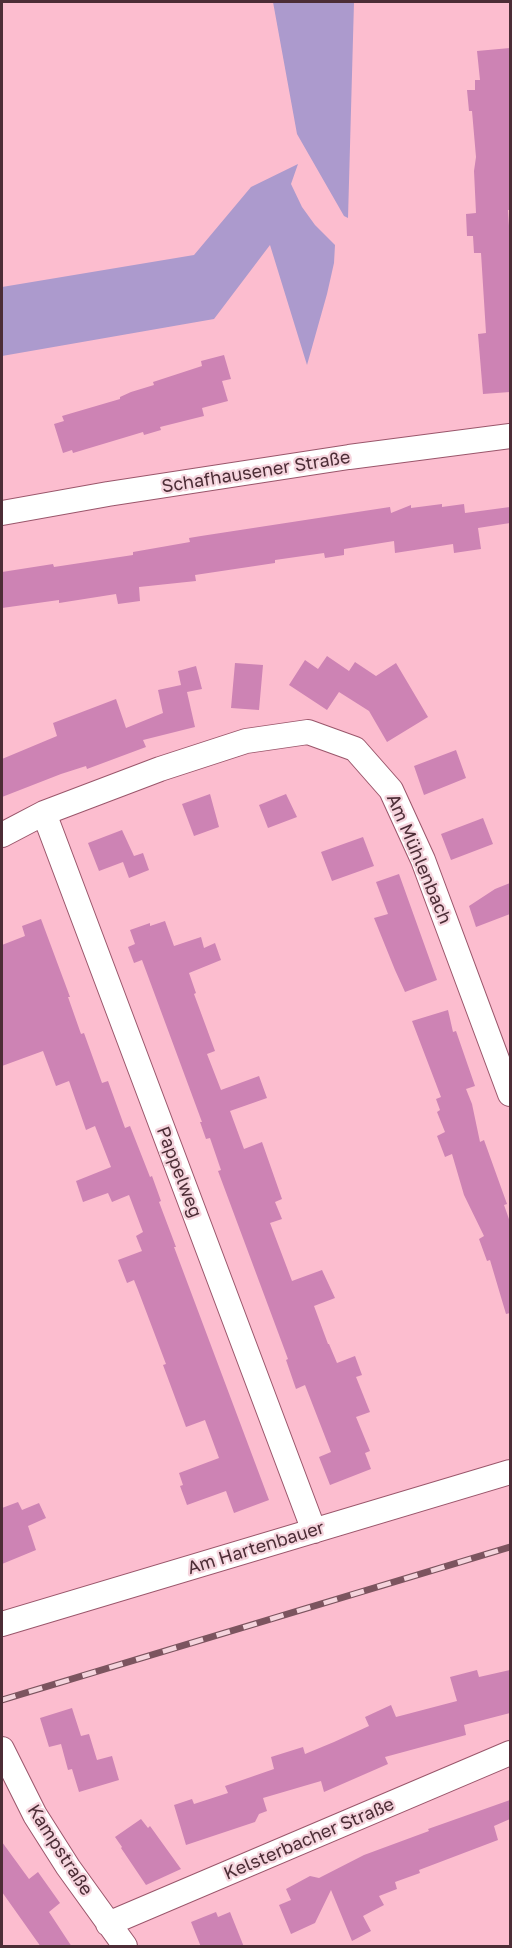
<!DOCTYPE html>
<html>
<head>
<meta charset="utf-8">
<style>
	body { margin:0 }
	#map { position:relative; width:512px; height:1948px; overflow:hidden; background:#fcbdcf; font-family:"Golos Text",sans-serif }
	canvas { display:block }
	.frame { position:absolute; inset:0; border:3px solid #4c2d36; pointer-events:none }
</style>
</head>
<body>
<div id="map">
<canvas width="512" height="1948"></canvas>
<div class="frame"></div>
</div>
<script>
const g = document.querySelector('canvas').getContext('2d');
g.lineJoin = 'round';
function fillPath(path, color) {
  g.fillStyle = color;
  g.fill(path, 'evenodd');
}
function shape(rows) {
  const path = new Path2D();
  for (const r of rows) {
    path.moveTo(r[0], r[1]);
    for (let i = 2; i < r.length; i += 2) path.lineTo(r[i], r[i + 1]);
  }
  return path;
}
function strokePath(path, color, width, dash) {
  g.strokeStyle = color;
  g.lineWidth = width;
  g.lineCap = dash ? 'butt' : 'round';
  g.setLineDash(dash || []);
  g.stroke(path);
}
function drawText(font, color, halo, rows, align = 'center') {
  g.font = font + ' "Golos Text",sans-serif';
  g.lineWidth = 4.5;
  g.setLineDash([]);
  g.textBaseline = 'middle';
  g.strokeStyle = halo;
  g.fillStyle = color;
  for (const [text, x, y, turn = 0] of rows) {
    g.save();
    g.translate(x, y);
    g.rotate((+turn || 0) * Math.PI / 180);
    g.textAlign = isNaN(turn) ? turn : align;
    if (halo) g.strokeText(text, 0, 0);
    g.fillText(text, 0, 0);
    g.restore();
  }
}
fillPath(shape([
	[273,2,354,2,348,218,344,216,297,134],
	[298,164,291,184,302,207,315,225,335,245,334,263,327,294,307,365,270,245,214,319,2,356,2,287,194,255,251,187]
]), '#ac9acd');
fillPath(shape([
	[510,48,510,210,508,210,510,242,510,392,483,394,478,334,486,333,481,253,474,253,473,236,467,236,466,214,476,213,474,171,476,157,472,111,469,111,467,90,475,90,475,80,480,80,477,51],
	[224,355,231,379,222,381,228,401,202,408,204,416,160,427,161,430,144,435,143,432,73,453,72,450,63,453,54,424,64,421,62,416,120,399,120,397,131,392,154,385,153,382,202,366,201,361],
	[442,504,442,507,464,504,465,513,510,507,510,523,478,528,481,549,454,553,453,544,395,553,394,541,344,549,344,555,325,558,324,553,275,560,275,563,195,575,196,581,139,587,140,601,118,604,116,594,59,603,59,600,2,608,2,572,53,564,54,567,133,555,133,552,190,542,189,538,201,536,390,507,391,513,411,505,411,508],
	[327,656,349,671,355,662,376,676,396,663,428,717,387,742,369,711,339,692,327,710,289,685,305,660,318,669],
	[235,663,263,665,259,710,231,708],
	[196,666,202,689,187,692,195,727,143,740,146,747,87,769,86,766,61,774,2,797,2,759,57,736,53,723,116,699,126,728,163,713,158,690,181,685,178,671],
	[456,750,466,778,424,795,414,766],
	[210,794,219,827,194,836,182,804],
	[286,794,297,817,268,828,259,805],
	[483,818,493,844,451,860,441,834],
	[122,830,134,856,143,853,149,870,129,878,123,862,99,871,88,843],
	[363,837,374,866,332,881,321,852],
	[399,874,437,980,405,992,395,970,374,918,388,914,376,882],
	[510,883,510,914,476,927,469,906,495,889],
	[41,919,70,997,68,997,81,1034,84,1033,102,1083,108,1081,125,1128,130,1126,150,1177,152,1176,161,1201,159,1202,176,1247,174,1247,269,1500,234,1513,226,1491,187,1505,180,1486,183,1485,179,1473,219,1458,205,1420,186,1427,163,1365,166,1364,138,1290,134,1280,127,1283,118,1260,142,1251,136,1236,143,1232,129,1195,112,1202,108,1193,83,1202,76,1181,111,1167,95,1126,86,1130,69,1081,56,1086,43,1051,2,1066,2,945,25,936,22,926],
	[165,921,174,946,201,937,204,948,215,943,221,960,189,973,196,993,194,994,215,1051,207,1054,221,1090,259,1076,267,1098,230,1111,244,1149,262,1142,282,1199,275,1202,282,1219,270,1223,292,1281,322,1270,335,1298,314,1306,328,1344,329,1344,337,1363,355,1356,362,1375,356,1377,370,1412,356,1417,370,1451,365,1453,371,1469,330,1485,319,1457,331,1452,305,1385,296,1389,286,1360,288,1359,218,1171,221,1170,210,1138,206,1139,200,1122,202,1122,142,960,134,963,128,947,135,944,130,930,150,923,150,926],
	[448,1010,453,1032,456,1031,475,1086,466,1089,472,1104,480,1142,484,1140,507,1204,504,1205,510,1222,510,1313,506,1314,490,1260,487,1261,479,1239,484,1236,464,1195,452,1154,445,1157,437,1136,445,1132,437,1112,440,1110,436,1099,441,1097,412,1021],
	[18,1502,22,1510,39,1503,46,1518,28,1526,36,1550,2,1564,2,1508],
	[477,1670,479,1677,510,1670,510,1713,464,1725,466,1735,385,1757,388,1764,324,1792,321,1781,263,1798,267,1811,259,1814,255,1822,186,1845,174,1805,192,1799,194,1804,228,1793,225,1786,274,1769,271,1757,303,1747,305,1754,334,1742,369,1726,365,1717,391,1705,396,1717,457,1701,450,1677],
	[72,1708,81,1736,89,1734,97,1760,112,1756,119,1780,79,1792,72,1769,68,1770,61,1744,49,1747,40,1718],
	[510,1800,510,1819,494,1826,498,1840,419,1870,420,1873,395,1882,397,1889,379,1896,384,1905,363,1916,371,1931,352,1941,331,1890,315,1923,291,1934,279,1905,291,1900,286,1889,310,1876,319,1878,364,1855,429,1831,428,1829],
	[141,1819,148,1828,150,1826,181,1869,146,1885,121,1848,122,1847,115,1837],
	[2,1842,29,1879,38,1872,60,1903,49,1912,72,1947,41,1947,2,1892],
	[216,1912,218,1917,230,1912,244,1947,201,1947,191,1922]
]), '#cd83b4');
const minor = shape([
	[2,513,108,494,349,457,510,436],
	[44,813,314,1531],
	[2,835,44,813,160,769,246,741,308,732,355,749,391,790,423,860,510,1094],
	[2,1624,510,1472],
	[2,1749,35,1815,68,1867,125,1946],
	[108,1924,510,1753]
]);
strokePath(minor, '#9a566b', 26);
strokePath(minor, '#fff', 24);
const rail = shape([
	[2,1700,510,1547]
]);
strokePath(rail, '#7c545f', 7);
strokePath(rail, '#f5d4dd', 4.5, [14]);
drawText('18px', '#4c2d36', '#f5d4dd', [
	["Schafhausener Straße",256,472,-9],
	["Am Mühlenbach",419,859,67],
	["Pappelweg",179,1172,69],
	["Am Hartenbauer",256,1548,-17],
	["Kelsterbacher Straße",309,1839,-23],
	["Kampstraße",60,1850,57]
]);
</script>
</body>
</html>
